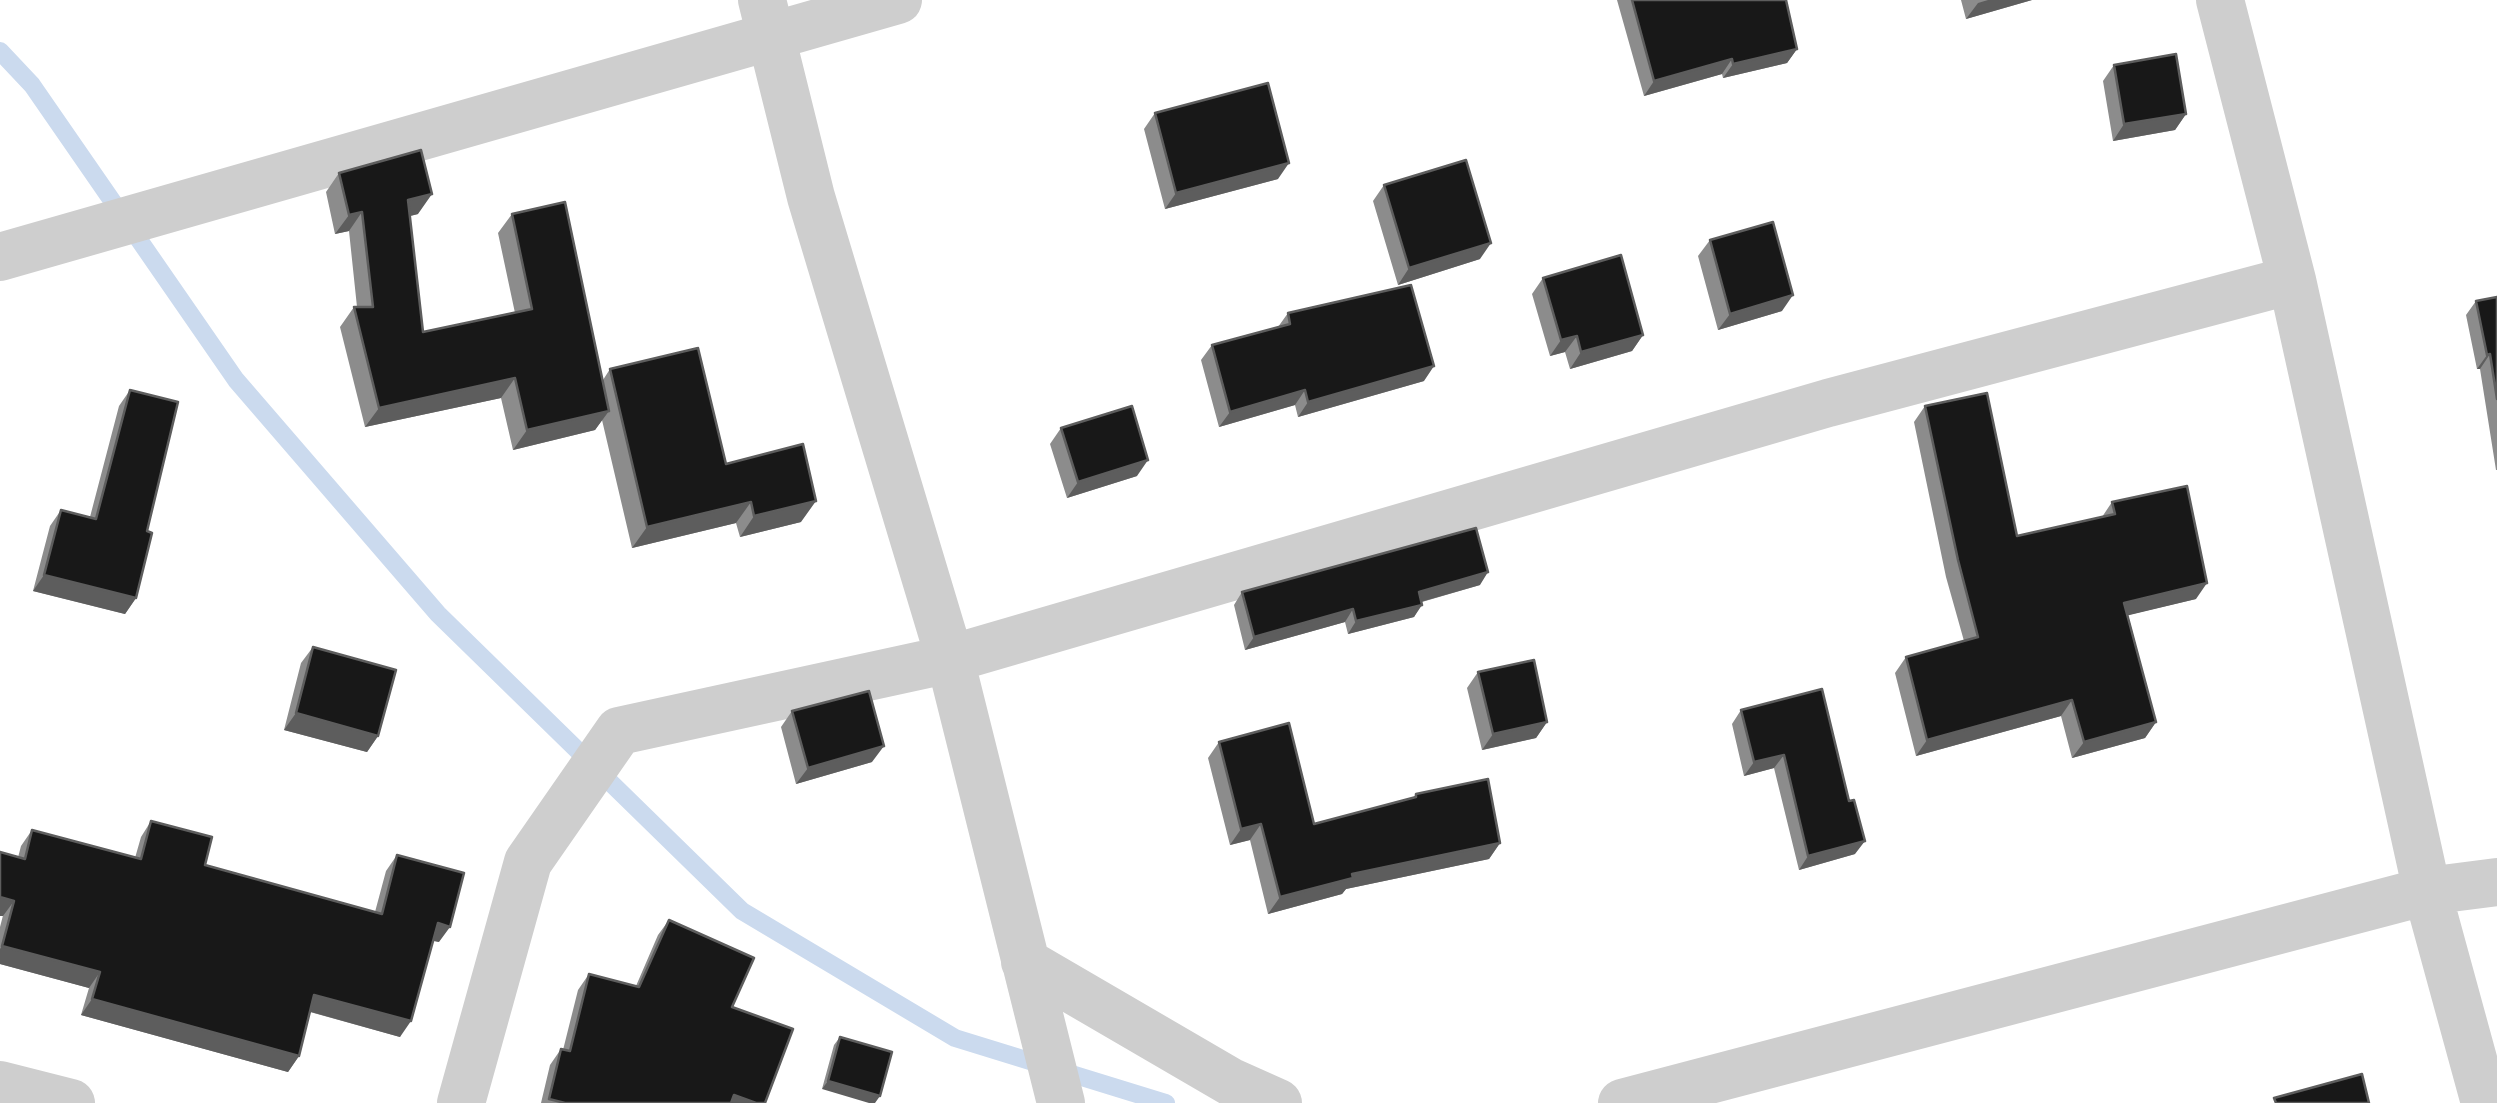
<!DOCTYPE html>
<html>
<head>
<meta charset="utf-8">
<style>
	body { margin:0 }
	canvas { display:block; background:#fff }
</style>
</head>
<body>
<canvas width="2497" height="1103"></canvas>
<script>
const g = document.querySelector('canvas').getContext('2d');
g.lineJoin = 'round';
function shape(rows) {
  const path = new Path2D();
  for (const r of rows) {
    path.moveTo(r[0], r[1]);
    for (let i = 2; i < r.length; i += 2) path.lineTo(r[i], r[i + 1]);
  }
  return path;
}
function strokePath(path, color, width, dash) {
  g.strokeStyle = color;
  g.lineWidth = width;
  g.lineCap = dash ? 'butt' : 'round';
  g.setLineDash(dash || []);
  g.stroke(path);
}
function fillPath(path, color) {
  g.fillStyle = color;
  g.fill(path, 'evenodd');
}
strokePath(shape([
	[0,51,32,85,236,380,438,614,742,911,955,1038,1166,1103]
]), '#cbdaee', 18);
strokePath(shape([
	[762,0,811,197,950,659,1061,1103],
	[2220,0,2292,280,2427,891,2485,1103],
	[0,257,898,0],
	[1025,962,1231,1082,1278,1103],
	[0,1085,71,1103],
	[461,1103,528,862,619,731,950,659,1828,403,2292,280],
	[1622,1103,2427,891,2497,882]
]), '#cecece', 48);
fillPath(shape([
	[1617,0,1786,0,1797,49,1787,63,1723,78,1722,74,1644,96],
	[1961,0,2032,0,1966,19],
	[2114,65,2186,114,2175,130,2113,141,2103,81],
	[1155,113,1278,179,1165,209,1144,129],
	[339,173,418,214,410,216,423,332,515,313,498,233,512,214,603,380,610,369,726,464,801,522,740,537,736,523,632,548,602,420,595,430,513,450,501,398,365,427,340,327,354,307,357,307,349,231,335,234,326,192],
	[1384,185,1480,259,1398,285,1373,201],
	[1710,240,1782,311,1718,330,1698,256],
	[1543,278,1643,335,1632,351,1570,369,1565,352,1550,356,1532,294],
	[2497,297,2497,470,2496,470,2480,369,2477,369,2466,315,2476,301],
	[1288,313,1424,381,1298,417,1295,405,1219,427,1201,360,1212,345,1278,327],
	[130,390,147,531,136,598,125,614,33,591,50,526,61,510,90,517,119,406],
	[1925,406,2017,536,2102,517,2112,502,2196,599,2128,615,2156,722,2145,738,2072,758,2061,716,1916,756,1895,673,1906,657,1964,641,1946,577,1914,422],
	[1061,428,1137,476,1067,498,1050,444],
	[1480,585,1422,602,1414,617,1348,634,1345,622,1245,650,1234,605,1242,592],
	[313,647,378,736,367,752,284,730,301,663],
	[1478,672,1547,722,1536,738,1482,750,1467,688],
	[1741,710,1849,801,1855,854,1799,870,1774,768,1744,776,1732,724],
	[792,711,872,762,796,784,781,727],
	[1219,742,1314,824,1413,798,1416,794,1500,843,1489,859,1346,889,1342,894,1268,914,1250,840,1230,845,1208,758],
	[151,821,205,865,375,912,386,871,397,855,439,942,433,941,400,1037,310,1012,299,1056,288,1072,81,1015,89,988,0,964,0,927,21,846,32,830,135,858,141,837],
	[669,920,732,1007,765,1103,541,1103,550,1065,561,1049,563,1050,578,990,589,974,636,986,658,935],
	[840,1037,892,1052,822,1089,834,1045]
]), '#8c8c8c');
fillPath(shape([
	[1988,0,2032,0,1966,19,1978,3],
	[1797,49,1787,63,1723,78,1733,64],
	[1732,59,1722,74,1644,96,1654,81],
	[2186,114,2175,130,2113,141,2124,124],
	[1289,163,1278,179,1165,209,1176,193],
	[432,194,418,214,394,220,408,200],
	[362,212,349,231,335,234,349,215],
	[1491,243,1480,259,1398,285,1409,268],
	[1793,295,1782,311,1718,330,1730,314],
	[1643,335,1632,351,1570,369,1581,352],
	[1577,336,1565,352,1550,356,1561,340],
	[2490,354,2480,369,2477,369,2487,355],
	[1434,366,1424,381,1298,417,1308,402],
	[515,378,501,398,365,427,379,408],
	[1305,390,1295,405,1219,427,1230,412],
	[609,411,595,430,513,450,527,430],
	[1148,460,1137,476,1067,498,1078,482],
	[816,501,801,522,740,537,754,516],
	[751,502,736,523,632,548,647,527],
	[1488,572,1480,585,1410,605,1419,592],
	[44,575,136,598,125,614,33,591],
	[2207,583,2196,599,2113,619,2124,603],
	[1422,605,1414,617,1348,634,1356,621],
	[1353,609,1345,622,1245,650,1254,637],
	[2072,700,2061,716,1916,756,1927,740],
	[296,713,378,736,367,752,284,730],
	[1547,722,1536,738,1482,750,1493,734],
	[2156,722,2145,738,2072,758,2084,742],
	[884,746,872,762,796,784,808,768],
	[1784,755,1774,768,1744,776,1754,762],
	[1261,824,1250,840,1230,845,1241,829],
	[1865,841,1855,854,1799,870,1808,856],
	[1500,843,1489,859,1346,889,1342,894,1268,914,1280,897,1352,874],
	[0,897,14,901,3,916,0,916],
	[438,923,450,927,439,942,427,939],
	[2,946,100,972,89,988,0,964,0,949],
	[314,995,411,1021,400,1037,304,1010],
	[92,999,299,1056,288,1072,81,1015],
	[828,1081,880,1096,875,1103,869,1103,822,1089],
	[734,1095,756,1103,728,1103]
]), '#5d5d5d');
const building = shape([
	[1632,0,1786,0,1797,49,1733,64,1732,59,1654,81,1632,0],
	[2176,54,2186,114,2124,124,2114,65,2176,54],
	[1268,83,1289,163,1176,193,1155,113,1268,83],
	[421,150,432,194,408,200,423,332,532,309,512,214,565,202,609,411,527,430,515,378,379,408,354,307,373,307,362,212,349,215,339,173,421,150],
	[1466,160,1491,243,1409,268,1384,185,1466,160],
	[1773,222,1793,295,1730,314,1710,240,1773,222],
	[1621,255,1643,335,1581,352,1577,336,1561,340,1543,278,1621,255],
	[1411,285,1434,366,1308,402,1305,390,1230,412,1212,345,1290,324,1288,313,1411,285],
	[2497,297,2497,399,2490,354,2487,355,2476,301,2497,297],
	[698,348,726,464,803,444,816,501,754,516,751,502,647,527,610,369,698,348],
	[130,390,178,402,147,531,152,533,136,598,44,575,61,510,96,519,130,390],
	[1987,393,2017,536,2115,514,2112,502,2187,486,2207,583,2124,603,2156,722,2084,742,2072,700,1927,740,1906,657,1978,637,1958,560,1925,406,1987,393],
	[1132,406,1148,460,1078,482,1061,428,1132,406],
	[1476,528,1488,572,1419,592,1422,605,1356,621,1353,609,1254,637,1242,592,1476,528],
	[313,647,396,670,378,736,296,713,313,647],
	[1534,660,1547,722,1493,734,1478,672,1534,660],
	[1822,689,1849,801,1854,800,1865,841,1808,856,1784,755,1754,762,1741,710,1822,689],
	[869,691,884,746,808,768,792,711,869,691],
	[1289,723,1314,824,1416,797,1416,794,1488,779,1500,843,1352,874,1353,878,1280,897,1261,824,1241,829,1219,742,1289,723],
	[151,821,212,837,205,865,382,914,397,855,464,873,450,927,438,923,411,1021,314,995,299,1056,92,999,100,972,2,946,14,901,0,897,0,852,25,859,32,830,141,859,151,821],
	[669,920,754,958,732,1007,793,1029,765,1103,756,1103,734,1095,731,1103,565,1103,549,1099,561,1049,570,1051,589,974,639,987,669,920],
	[840,1037,892,1052,880,1096,828,1081,840,1037],
	[2362,1074,2369,1103,2276,1103,2274,1098,2362,1074]
]);
fillPath(building, '#181818');
strokePath(building, '#5d5d5d', 2.5);
</script>
</body>
</html>
